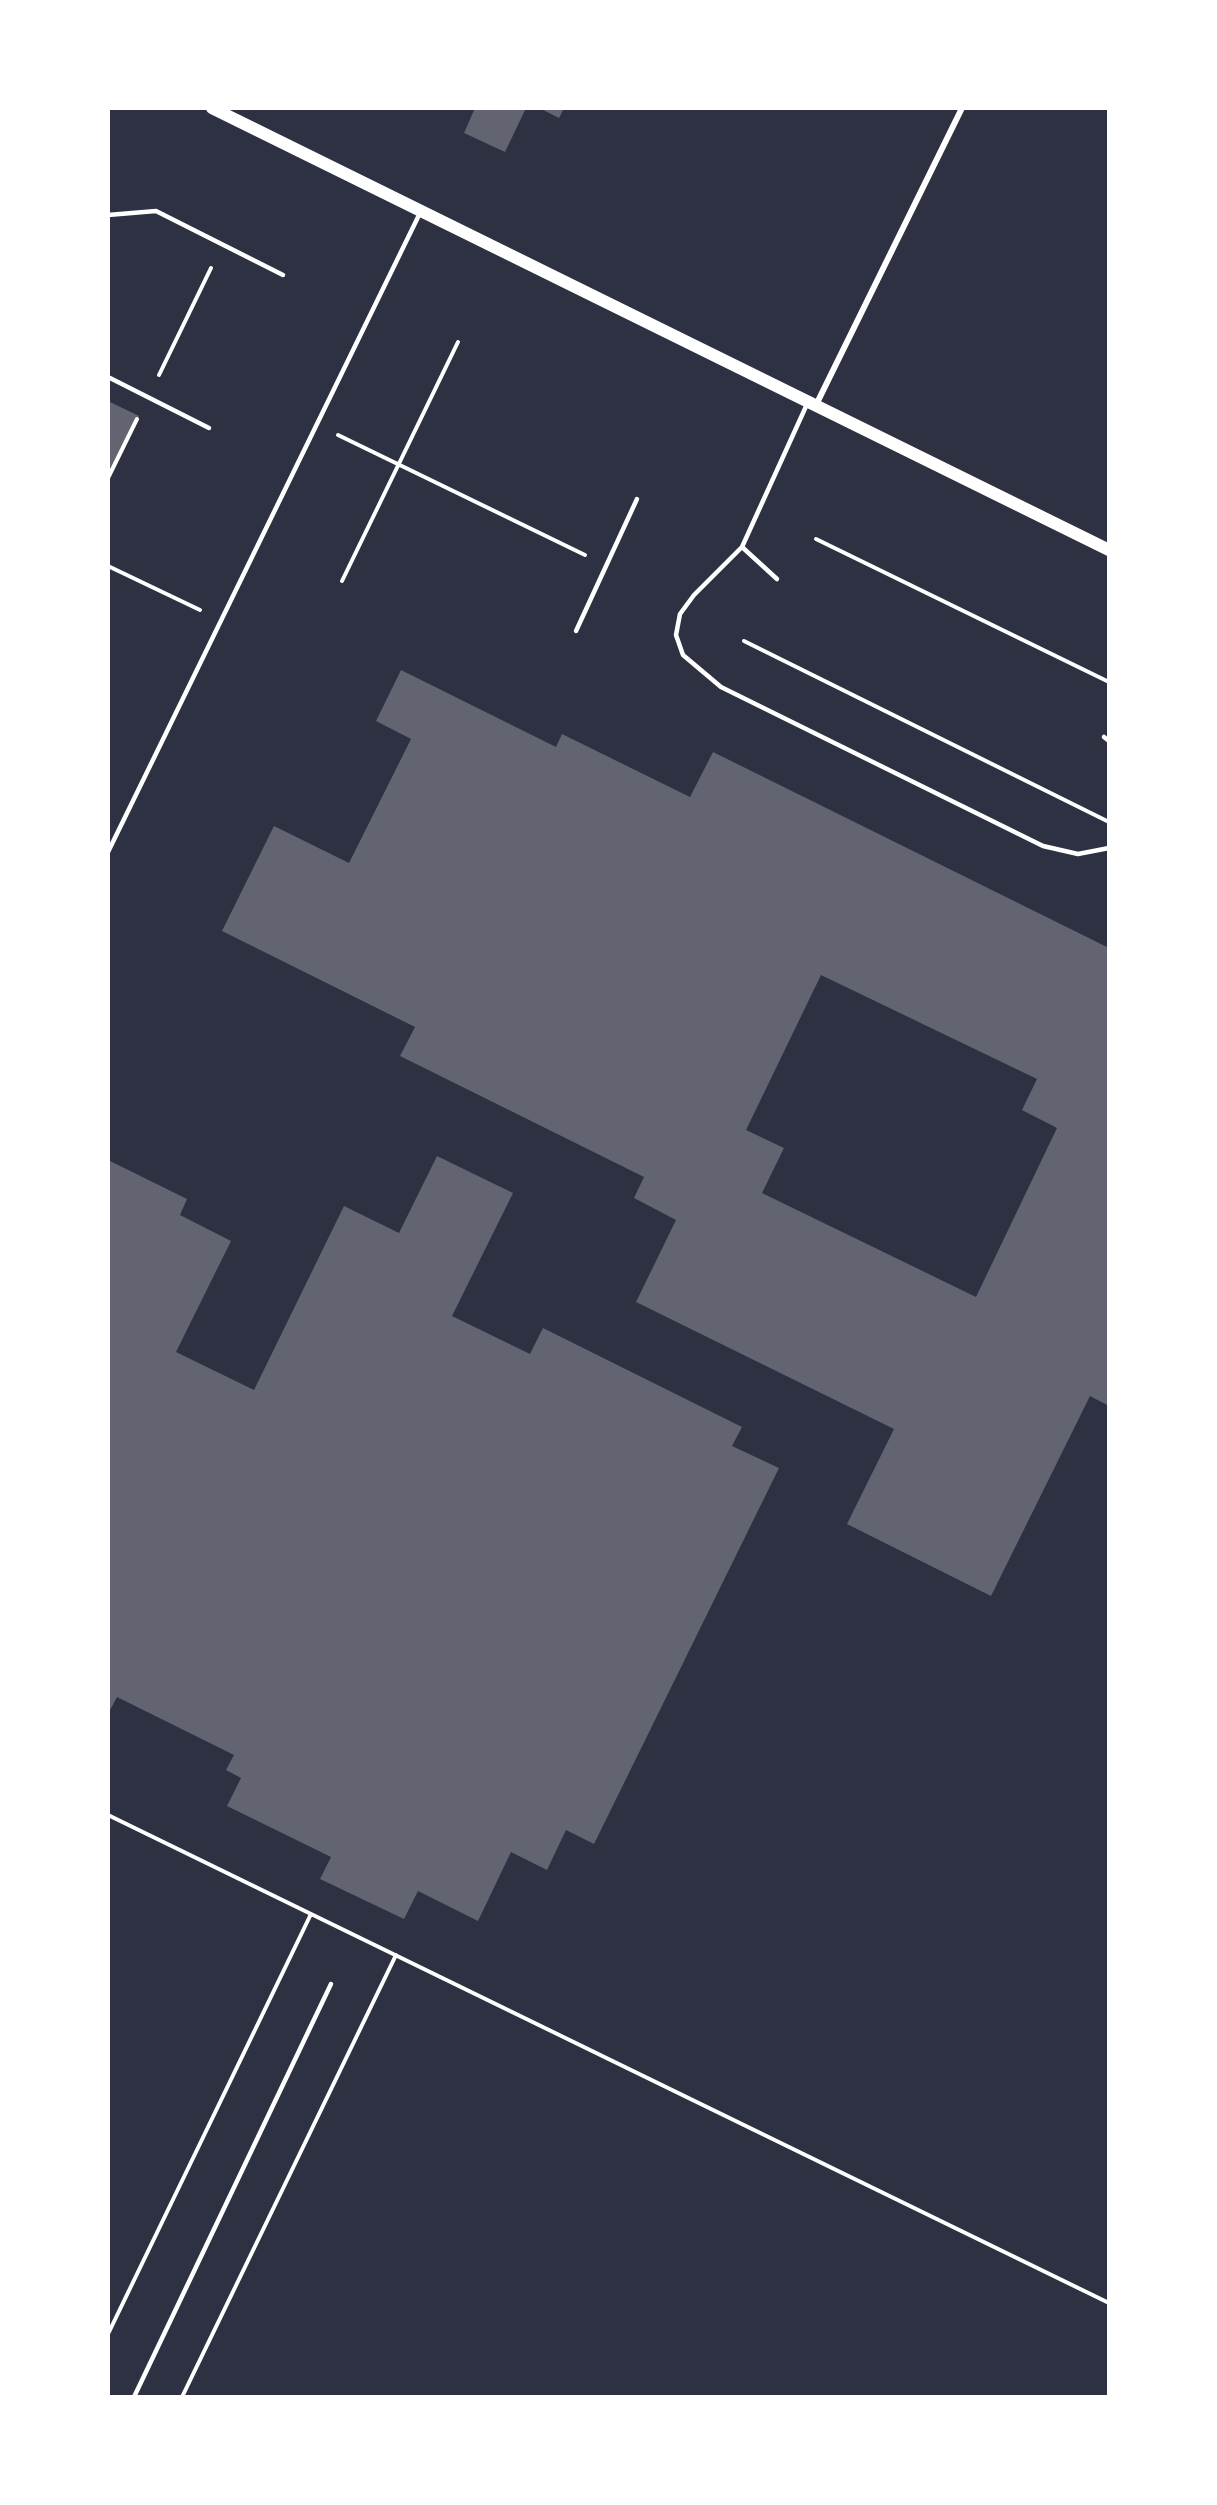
<!DOCTYPE html>
<html>
<head>
<meta charset="utf-8">
<style>
	body { margin:0 }
	#map { position:relative; width:1217px; height:2505px; overflow:hidden; background:#2d3142; font-family:"DM Sans",sans-serif }
	canvas { display:block }
	.frame { position:absolute; inset:0; border:110px solid #fff; pointer-events:none }
</style>
</head>
<body>
<div id="map">
<canvas width="1217" height="2505"></canvas>
<div class="frame"></div>
</div>
<script>
const g = document.querySelector('canvas').getContext('2d');
g.lineJoin = 'round';
function fillPath(path, color) {
  g.fillStyle = color;
  g.fill(path, 'evenodd');
}
function shape(rows) {
  const path = new Path2D();
  for (const r of rows) {
    path.moveTo(r[0], r[1]);
    for (let i = 2; i < r.length; i += 2) path.lineTo(r[i], r[i + 1]);
  }
  return path;
}
function strokePath(path, color, width, dash) {
  g.strokeStyle = color;
  g.lineWidth = width;
  g.lineCap = dash ? 'butt' : 'round';
  g.setLineDash(dash || []);
  g.stroke(path);
}
fillPath(shape([
	[475,108,526,108,505,152,464,133],
	[539,108,564,108,559,118],
	[108,401,139,416,108,478],
	[401,670,556,747,562,734,690,797,713,752,1109,948,1109,1406,1090,1396,991,1596,847,1524,894,1429,636,1302,676,1220,634,1198,644,1177,400,1056,415,1027,222,931,274,826,349,863,411,739,376,721],
	[821,975,1037,1079,1022,1110,1057,1128,976,1297,762,1193,784,1148,746,1130],
	[437,1156,513,1193,452,1316,530,1354,543,1328,742,1427,732,1446,779,1468,594,1844,566,1830,547,1870,511,1852,478,1921,418,1891,404,1919,320,1879,331,1857,227,1806,241,1778,226,1770,234,1755,117,1697,108,1714,108,1160,187,1199,180,1215,231,1241,176,1352,254,1390,344,1206,399,1233]
]), '#626471');
strokePath(shape([
	[159,375,211,268],
	[338,435,585,555],
	[108,478,137,419],
	[816,539,1109,682],
	[108,566,200,610],
	[342,581,458,342],
	[744,641,1109,822],
	[108,1815,1109,2303],
	[108,2334,311,1914],
	[182,2397,396,1955]
]), '#fff', 4);
strokePath(shape([
	[108,215,156,211,283,275],
	[108,377,209,428],
	[808,402,742,547,694,595,680,614,676,635,683,655,721,687,1043,846,1078,854,1109,848],
	[742,547,777,579],
	[576,631,637,499],
	[1104,737,1109,741],
	[108,852,420,213],
	[134,2397,331,1984]
]), '#fff', 4.5);
strokePath(shape([
	[816,405,962,108]
]), '#fff', 6);
strokePath(shape([
	[212,108,1109,550]
]), '#fff', 12);
</script>
</body>
</html>
